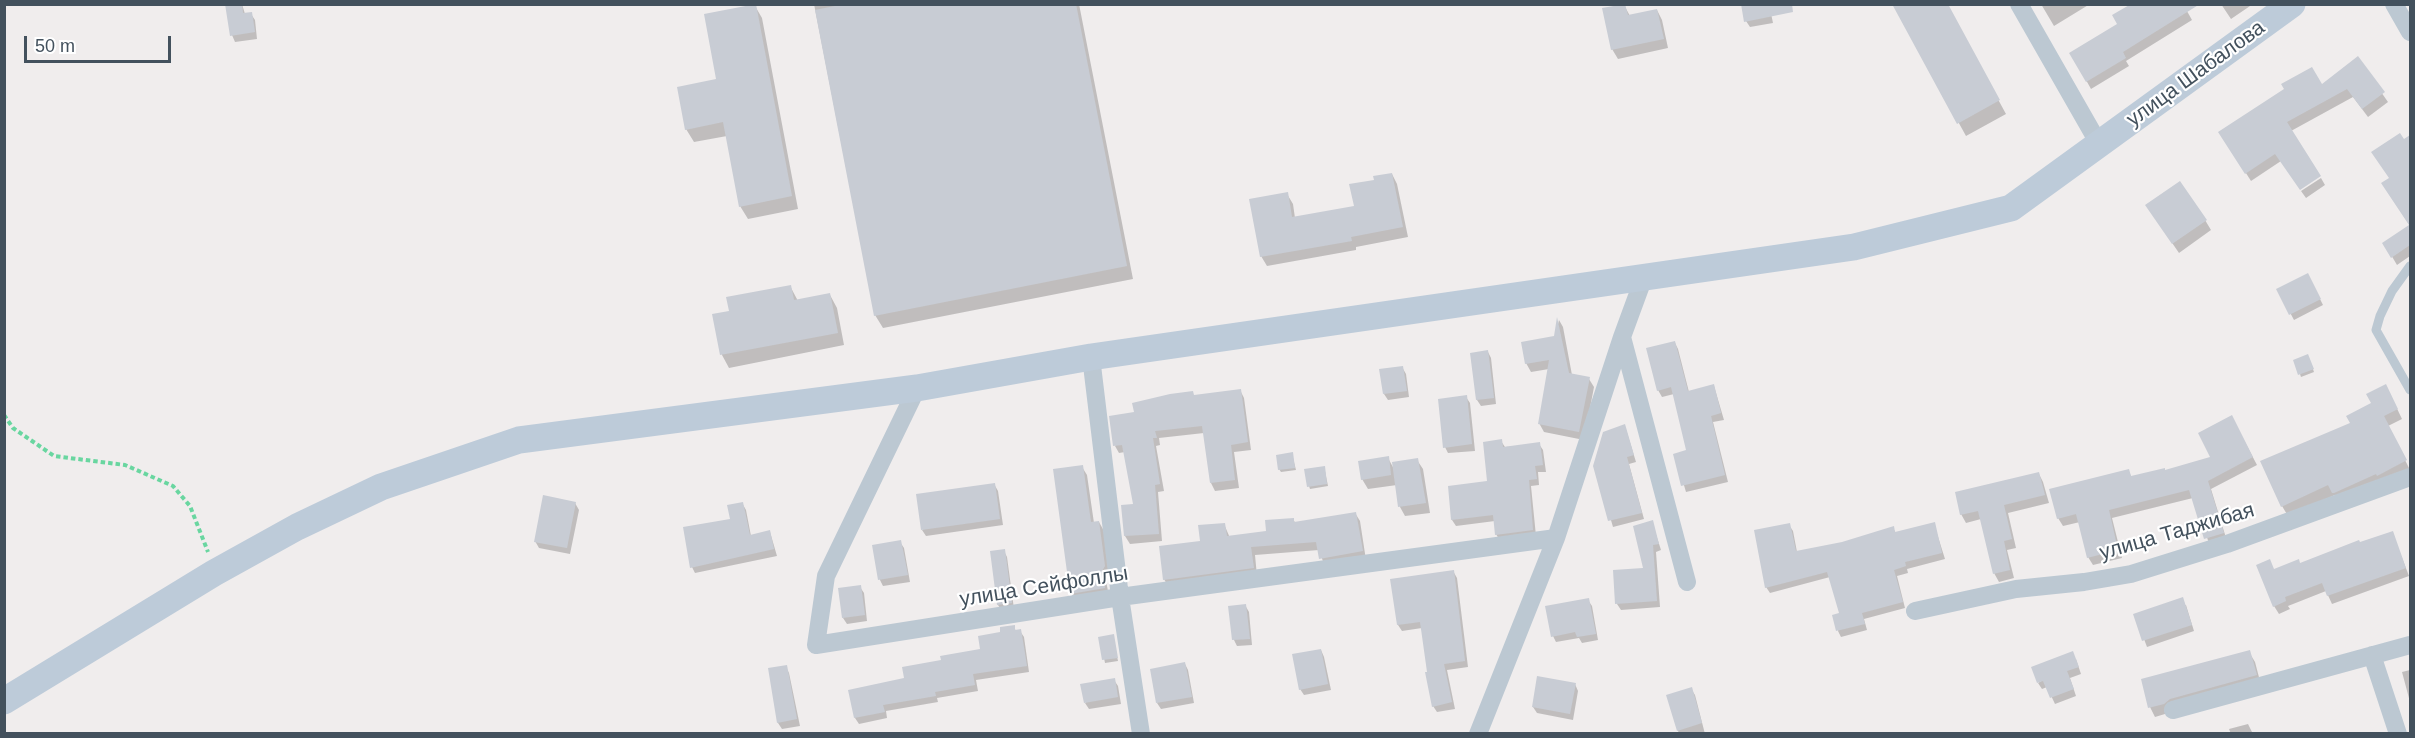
<!DOCTYPE html>
<html>
<head>
<meta charset="utf-8">
<style>
	body { margin:0 }
	#map { position:relative; width:2415px; height:738px; overflow:hidden; background:#f0eded; font-family:Helvetica,sans-serif }
	canvas { display:block }
	.frame { position:absolute; inset:0; border:6px solid #43515d; pointer-events:none }
	.scale { position:absolute; left:24px; top:36px; width:147px; height:27px; box-sizing:border-box; border:3px solid #43515d; border-top:0; padding-left:8px; font-size:18px; line-height:21px; white-space:nowrap; color:#43515d; -webkit-text-stroke:4px #fff; paint-order:stroke }
</style>
</head>
<body>
<div id="map">
<canvas width="2415" height="738"></canvas>
<div class="frame"></div>
<div class="scale">50 m</div>
</div>
<script>
const g = document.querySelector('canvas').getContext('2d');
g.lineJoin = 'round';
function fillPath(path, color) {
  g.fillStyle = color;
  g.fill(path, 'evenodd');
}
function shape(rows) {
  const path = new Path2D();
  for (const r of rows) {
    path.moveTo(r[0], r[1]);
    for (let i = 2; i < r.length; i += 2) path.lineTo(r[i], r[i + 1]);
  }
  return path;
}
function strokePath(path, color, width, dash) {
  g.strokeStyle = color;
  g.lineWidth = width;
  g.lineCap = dash ? 'butt' : 'round';
  g.setLineDash(dash || []);
  g.stroke(path);
}
function drawText(font, color, halo, rows, align = 'center') {
  g.font = font + ' Helvetica,sans-serif';
  g.lineWidth = 4.5;
  g.setLineDash([]);
  g.textBaseline = 'middle';
  g.strokeStyle = halo;
  g.fillStyle = color;
  for (const [text, x, y, turn = 0] of rows) {
    g.save();
    g.translate(x, y);
    g.rotate((+turn || 0) * Math.PI / 180);
    g.textAlign = isNaN(turn) ? turn : align;
    if (halo) g.strokeText(text, 0, 0);
    g.fillText(text, 0, 0);
    g.restore();
  }
}
fillPath(shape([
	[242,4,245,14,251,14,255,20,257,39,235,42,232,35],
	[814,4,1079,4,1133,279,883,328,875,315],
	[1769,4,1773,23,1750,27,1746,21],
	[1946,4,2006,114,1966,136,1896,9],
	[2041,4,2090,4,2054,26],
	[2183,4,2192,20,2126,61,2129,66,2091,89,2071,53],
	[2221,4,2253,4,2231,19],
	[1624,5,1630,16,1657,10,1662,20,1668,48,1618,59,1612,49],
	[755,6,762,18,798,209,748,219,740,206,727,136,694,142,686,129,718,81],
	[2358,59,2388,102,2368,117,2353,97,2291,131,2281,161,2251,181,2225,140,2286,89,2321,86],
	[2399,135,2410,151,2410,256,2397,265,2384,243,2410,226,2388,191],
	[1392,174,1397,184,1408,237,1356,247,1356,250,1267,266,1261,256,1287,194,1293,204,1295,218,1355,207,1376,181],
	[2321,178,2325,185,2306,198,2301,191],
	[2153,215,2205,220,2211,230,2179,253],
	[2311,281,2323,305,2294,320,2278,290],
	[790,286,798,301,830,295,837,308,844,345,729,368,722,355,714,315,731,312],
	[1559,320,1563,327,1572,375,1589,379,1594,387,1584,440,1544,432,1539,423,1549,369,1531,372,1526,363,1555,337],
	[1675,343,1678,349,1689,392,1714,386,1724,420,1713,422,1728,482,1686,492,1675,455,1688,451,1674,394,1662,397,1658,390],
	[1488,352,1491,358,1496,404,1481,406,1477,400,1472,354],
	[2309,358,2314,372,2301,377,2300,374],
	[1402,367,1406,374,1409,397,1388,400,1384,394,1380,371],
	[1240,390,1244,398,1251,450,1234,452,1239,488,1215,491,1211,483,1204,433,1159,438,1160,445,1156,446,1164,491,1158,492,1162,541,1130,544,1125,536,1122,506,1134,505,1125,452,1119,453,1115,446,1135,414,1194,396],
	[2391,396,2402,419,2388,426,2410,470,2339,503,2335,495,2288,516,2282,506],
	[1466,397,1470,403,1475,451,1448,453,1445,447],
	[2236,425,2257,465,2211,489,2227,541,2210,546,2193,498,2112,518,2122,558,2093,565,2088,557,2080,522,2063,526,2058,518,2128,470,2132,478,2165,472,2212,458],
	[1625,426,1636,462,1629,464,1644,519,1613,527,1595,466],
	[1501,441,1505,447,1539,444,1543,450,1546,472,1538,472,1539,485,1531,486,1536,536,1500,541,1496,534,1495,521,1456,526,1452,520,1449,487,1489,482],
	[1292,454,1296,470,1281,472,1279,469],
	[1388,458,1394,469,1417,460,1423,469,1430,513,1405,516,1400,507,1397,485,1368,489,1362,479],
	[1082,467,1087,475,1094,523,1099,522,1104,531,1109,575,1106,581,1109,596,1076,602,1071,593],
	[1325,471,1328,486,1310,489,1309,486],
	[2039,474,2043,482,2049,503,2008,513,2016,548,2007,550,2014,578,1999,582,1994,573,1981,519,1966,523,1961,514],
	[994,484,998,491,1003,525,926,536,922,530],
	[575,503,579,510,570,554,539,548,535,541],
	[742,503,746,510,751,536,770,532,777,556,695,573,692,567,731,520],
	[1355,513,1360,521,1366,560,1325,567,1319,550,1255,555,1257,576,1169,588,1164,579,1201,542,1224,524,1230,538,1267,533,1293,519,1296,524],
	[1652,522,1661,550,1656,552,1660,607,1621,610,1617,604,1614,571,1645,569],
	[1934,524,1945,559,1907,569,1908,573,1897,576,1905,608,1864,619,1867,630,1841,637,1838,631,1841,614,1830,577,1770,593,1766,587,1789,525,1793,531,1797,552,1843,543,1893,528,1896,533],
	[2392,532,2409,576,2332,604,2326,591,2288,606,2290,609,2279,614,2274,606,2274,570,2300,565],
	[900,542,904,548,910,582,883,586,880,580,874,546],
	[1004,551,1007,557,1014,609,1002,611,998,605],
	[1453,571,1457,578,1468,667,1447,670,1455,709,1437,712,1433,706,1422,628,1402,631,1398,625,1392,581],
	[860,587,864,593,867,621,847,624,843,618],
	[1588,600,1592,606,1598,640,1582,643,1579,638,1556,642,1553,636],
	[1245,605,1249,612,1252,645,1237,646,1234,640,1230,607],
	[2186,605,2194,631,2147,647,2135,615],
	[1014,627,1016,631,1020,631,1024,637,1029,672,976,680,978,691,937,698,938,702,886,711,887,718,859,724,855,718,849,691,906,679,942,662,981,650],
	[1113,636,1118,661,1105,663,1100,638],
	[1321,650,1324,657,1331,690,1304,695,1300,689],
	[2249,652,2255,662,2261,685,2155,717,2150,707],
	[2076,659,2081,674,2070,678,2076,696,2055,704,2047,687,2042,689,2038,683],
	[1185,664,1188,670,1194,703,1161,709,1157,703],
	[786,667,789,673,800,726,782,729,778,723,770,669],
	[2410,670,2410,702,2402,672],
	[1114,680,1118,686,1121,704,1089,709,1085,703],
	[1575,684,1578,691,1573,720,1537,713,1533,707],
	[1691,689,1695,695,1705,734,1679,734,1668,696],
	[2248,724,2253,734,2231,734,2229,729]
]), '#0003');
fillPath(shape([
	[225,4,242,4,243,13,252,12,255,32,230,36],
	[756,4,792,196,739,207,723,122,685,130,677,87,716,79,704,14],
	[845,4,1076,4,1127,266,874,316,815,10],
	[1625,4,1628,15,1657,9,1664,39,1611,50,1602,8],
	[1741,4,1792,4,1793,12,1744,22],
	[1892,4,1948,4,2000,100,1957,124],
	[2131,4,2200,4,2123,52,2126,58,2086,82,2069,53,2117,24,2112,15],
	[2358,56,2385,92,2362,109,2347,89,2287,122,2321,176,2300,190,2275,154,2245,174,2218,132,2284,89,2281,84,2312,67,2322,84],
	[2400,133,2404,139,2410,135,2410,245,2391,258,2382,243,2409,225,2381,183,2389,178,2371,152],
	[1392,173,1403,227,1351,237,1352,241,1260,257,1249,199,1288,192,1292,217,1354,206,1349,184,1374,180,1373,176],
	[2180,181,2207,220,2172,244,2145,205],
	[2308,273,2321,299,2289,315,2276,289],
	[791,285,794,300,830,293,838,333,720,355,712,314,729,311,726,297],
	[1557,317,1569,373,1590,377,1579,432,1538,424,1549,360,1525,364,1521,342,1554,336],
	[1675,341,1688,391,1714,384,1721,413,1711,416,1725,475,1681,486,1673,454,1686,450,1671,387,1657,391,1646,348],
	[1488,350,1494,398,1476,400,1470,353],
	[2308,354,2314,369,2298,375,2293,360],
	[1403,366,1407,391,1383,394,1379,369],
	[2386,384,2398,409,2384,416,2407,460,2377,476,2376,474,2334,493,2332,493,2328,485,2281,507,2260,461,2350,423,2346,416,2371,403,2366,394],
	[1241,389,1248,442,1231,445,1235,480,1210,483,1202,426,1155,431,1157,438,1153,438,1160,484,1155,485,1159,534,1124,536,1121,505,1133,504,1122,445,1113,446,1109,416,1134,412,1132,403,1170,394,1193,391,1194,395],
	[1467,395,1472,444,1443,448,1438,399],
	[2232,415,2253,457,2208,481,2224,533,2204,539,2189,490,2109,510,2118,550,2087,558,2076,514,2057,519,2049,489,2129,469,2131,476,2165,468,2165,470,2210,457,2198,433],
	[1625,424,1634,455,1627,457,1642,513,1608,521,1593,466,1603,432],
	[1502,439,1503,447,1540,442,1543,465,1535,466,1537,479,1529,480,1533,530,1495,535,1493,515,1451,520,1448,486,1487,481,1483,442],
	[1293,452,1295,468,1278,470,1276,455],
	[1389,456,1391,475,1361,480,1358,461],
	[1418,458,1426,503,1398,507,1392,462],
	[1083,465,1091,522,1099,521,1105,566,1102,571,1105,588,1070,594,1053,469],
	[1325,466,1327,484,1307,487,1304,469],
	[2039,472,2045,495,2004,505,2012,539,2004,541,2010,570,1993,574,1978,511,1960,515,1955,492],
	[995,483,1000,519,921,530,916,494],
	[543,495,576,502,567,548,534,542],
	[743,502,750,535,770,530,774,549,690,568,683,527,730,519,727,505],
	[1356,512,1363,551,1319,559,1316,542,1251,547,1254,568,1163,580,1159,546,1200,541,1198,525,1225,523,1227,536,1266,531,1265,520,1294,518,1294,522],
	[1653,520,1659,544,1653,545,1657,601,1615,604,1613,570,1643,568,1633,526],
	[1935,522,1942,553,1905,562,1906,566,1894,570,1903,602,1862,613,1865,624,1836,631,1832,615,1839,613,1827,572,1765,588,1754,530,1790,523,1796,551,1842,542,1894,526,1895,532],
	[2393,531,2406,568,2327,596,2322,583,2285,597,2286,601,2273,607,2256,565,2270,559,2274,569,2299,559,2300,563,2359,540,2360,542],
	[901,540,908,575,878,580,872,545],
	[1005,549,1012,603,997,605,990,551],
	[1454,570,1465,661,1444,664,1452,702,1432,707,1425,672,1427,672,1420,622,1397,625,1390,579],
	[861,585,865,615,842,618,838,588],
	[2183,597,2192,625,2142,641,2133,614],
	[1589,598,1596,634,1577,637,1575,632,1551,637,1545,606],
	[1246,604,1250,639,1232,640,1228,606],
	[1015,625,1015,630,1021,629,1027,666,973,674,975,685,935,692,936,696,883,705,885,712,854,718,848,690,904,678,902,667,941,660,940,656,980,649,978,636,1000,632,1000,627],
	[1114,634,1118,658,1102,660,1098,637],
	[1321,649,1328,684,1299,690,1292,654],
	[2250,650,2257,675,2170,699,2164,704,2148,708,2141,679],
	[2073,651,2079,667,2067,671,2074,689,2050,698,2043,681,2037,683,2031,667],
	[1185,662,1192,697,1156,703,1150,669],
	[787,665,797,719,777,723,768,668],
	[1537,676,1576,683,1570,714,1532,707],
	[1115,678,1118,697,1084,703,1080,684],
	[1692,687,1702,723,1677,731,1666,695]
]), '#c8ccd4');
strokePath(shape([
	[4,415,13,428,54,456,125,465,173,486,190,506,208,552]
]), '#69d6a0', 4, [4.5, 3]);
strokePath(shape([
	[2410,266,2392,291,2380,316,2376,330,2410,390]
]), '#bcc8d2', 9);
strokePath(shape([
	[2019,4,2099,144],
	[2394,4,2410,32],
	[1622,337,1687,582],
	[1091,357,1120,597,1141,734],
	[917,388,826,576,816,645,1120,597,1556,538],
	[1915,611,2016,589,2084,582,2131,574,2227,544,2410,477],
	[2372,655,2398,734],
	[2173,710,2410,645],
	[1478,734,1556,538,1622,337,1644,277]
]), '#bcc8d2', 18);
strokePath(shape([
	[4,701,214,573,297,527,381,487,519,440,917,388,1091,357,1854,247,2011,208,2292,4]
]), '#bdcbd9', 27);
drawText('21px', '#43515d', '#fff', [
	["улица Шабалова",2196,74,-36],
	["улица Таджибая",2177,532,-16],
	["улица Сейфоллы",1044,587,-9]
]);
</script>
</body>
</html>
